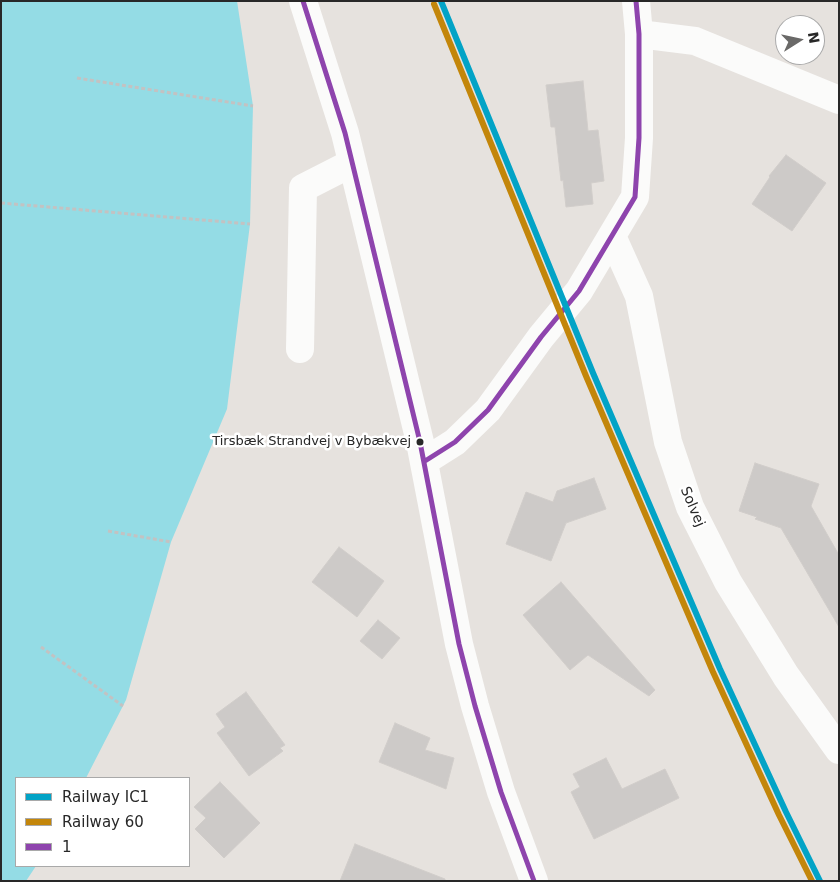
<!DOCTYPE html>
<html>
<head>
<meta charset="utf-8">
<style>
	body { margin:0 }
	#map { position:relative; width:840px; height:882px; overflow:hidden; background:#e6e2de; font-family:"DejaVu Sans",sans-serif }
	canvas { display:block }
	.frame { position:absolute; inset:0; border:2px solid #282828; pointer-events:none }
	.legend { position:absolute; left:15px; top:777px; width:175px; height:90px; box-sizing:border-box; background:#fff; border:1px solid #a9a9a9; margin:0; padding:6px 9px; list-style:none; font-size:15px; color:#282828 }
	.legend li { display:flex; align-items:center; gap:10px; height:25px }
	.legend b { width:25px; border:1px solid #a9a9a9 }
	.north { position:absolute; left:775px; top:15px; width:50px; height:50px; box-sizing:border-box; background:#fff; border:1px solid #a9a9a9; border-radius:50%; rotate:80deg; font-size:14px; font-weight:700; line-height:20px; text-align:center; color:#282828 }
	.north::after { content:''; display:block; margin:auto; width:18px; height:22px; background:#6a6968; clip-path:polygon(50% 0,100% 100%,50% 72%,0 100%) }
</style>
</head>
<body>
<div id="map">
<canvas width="840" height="882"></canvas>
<div class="frame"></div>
<ul class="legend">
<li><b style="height:6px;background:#02a3c6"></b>Railway IC1</li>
<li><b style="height:6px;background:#c3860a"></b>Railway 60</li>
<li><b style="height:6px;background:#8e44ad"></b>1</li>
</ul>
<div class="north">N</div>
</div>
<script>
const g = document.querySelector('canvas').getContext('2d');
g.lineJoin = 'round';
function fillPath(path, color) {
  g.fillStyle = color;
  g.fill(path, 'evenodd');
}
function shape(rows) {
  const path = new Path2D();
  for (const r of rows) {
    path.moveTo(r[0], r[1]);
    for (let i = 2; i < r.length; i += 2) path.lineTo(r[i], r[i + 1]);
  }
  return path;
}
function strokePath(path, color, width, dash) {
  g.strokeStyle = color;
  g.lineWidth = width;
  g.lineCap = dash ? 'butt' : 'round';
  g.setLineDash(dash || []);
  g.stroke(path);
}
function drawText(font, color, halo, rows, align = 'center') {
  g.font = font + ' "DejaVu Sans",sans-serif';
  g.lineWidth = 5;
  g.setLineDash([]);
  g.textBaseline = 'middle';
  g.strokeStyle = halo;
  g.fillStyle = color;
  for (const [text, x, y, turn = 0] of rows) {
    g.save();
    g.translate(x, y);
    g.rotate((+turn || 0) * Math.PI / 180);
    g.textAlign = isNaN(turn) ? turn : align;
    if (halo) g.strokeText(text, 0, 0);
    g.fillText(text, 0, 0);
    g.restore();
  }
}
fillPath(shape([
	[1,1,237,1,253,106,250,224,227,409,171,542,126,700,86,778,16,778,16,866,36,866,26,881,1,881]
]), '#94dce5');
const building = shape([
	[583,81,588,131,598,130,604,181,591,183,593,204,566,207,563,180,561,181,555,127,551,127,546,85,583,81],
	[786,155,826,183,792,231,752,204,770,177,769,176,786,155],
	[755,463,819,484,811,506,839,555,839,627,781,528,755,519,757,517,739,511,755,463],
	[594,478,606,509,566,523,551,561,506,544,526,492,553,502,557,491,594,478],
	[339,547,384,581,357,617,312,582,339,547],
	[561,582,655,690,649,696,588,655,570,670,523,615,561,582],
	[378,620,400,638,382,659,360,641,378,620],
	[246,692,285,745,280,748,283,751,249,776,217,733,225,727,216,714,246,692],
	[395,723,430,738,425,750,454,758,446,789,379,762,395,723],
	[606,758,622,789,665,769,679,798,594,839,571,792,580,787,573,774,606,758],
	[220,782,260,823,224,858,195,829,206,818,194,807,220,782],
	[355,844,445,879,445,881,340,881,355,844]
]);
fillPath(building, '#cdcac8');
strokePath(building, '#d1cdca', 1);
strokePath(shape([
	[77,78,253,106],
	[1,203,250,224],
	[108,531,171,542],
	[41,647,123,706]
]), '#c3c2c2', 3, [4, 2.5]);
strokePath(shape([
	[303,1,345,133,420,442,459,644,475,706,501,792,534,881],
	[639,34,695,41,839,100],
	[612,236,639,296,668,442,690,507,728,582,786,676,839,750],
	[300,349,303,188,352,163],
	[425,461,455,442,488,410,541,337,579,291,635,197,639,138,639,34,636,1]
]), '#fbfbfa', 28);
strokePath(shape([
	[303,1,345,133,420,442,459,644,475,706,501,792,534,881],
	[425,461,455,442,488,410,541,337,579,291,635,197,639,138,639,34,636,1]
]), '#8e44ad', 5);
strokePath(shape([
	[441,1,593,373,720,669,786,812,820,881]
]), '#02a3c6', 6);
strokePath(shape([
	[434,4,586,376,713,672,779,815,812,881]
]), '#c3860a', 6);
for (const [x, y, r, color] of [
	[420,442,4.5,"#282828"]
]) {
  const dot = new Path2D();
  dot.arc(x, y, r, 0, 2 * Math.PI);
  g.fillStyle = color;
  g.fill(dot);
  strokePath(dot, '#fff', 2);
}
drawText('13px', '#282828', '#fff', [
	["Tirsbæk Strandvej v Bybækvej",411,442]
], 'right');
drawText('14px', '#282828', '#fff', [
	["Solvej",692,507,67]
]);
</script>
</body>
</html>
